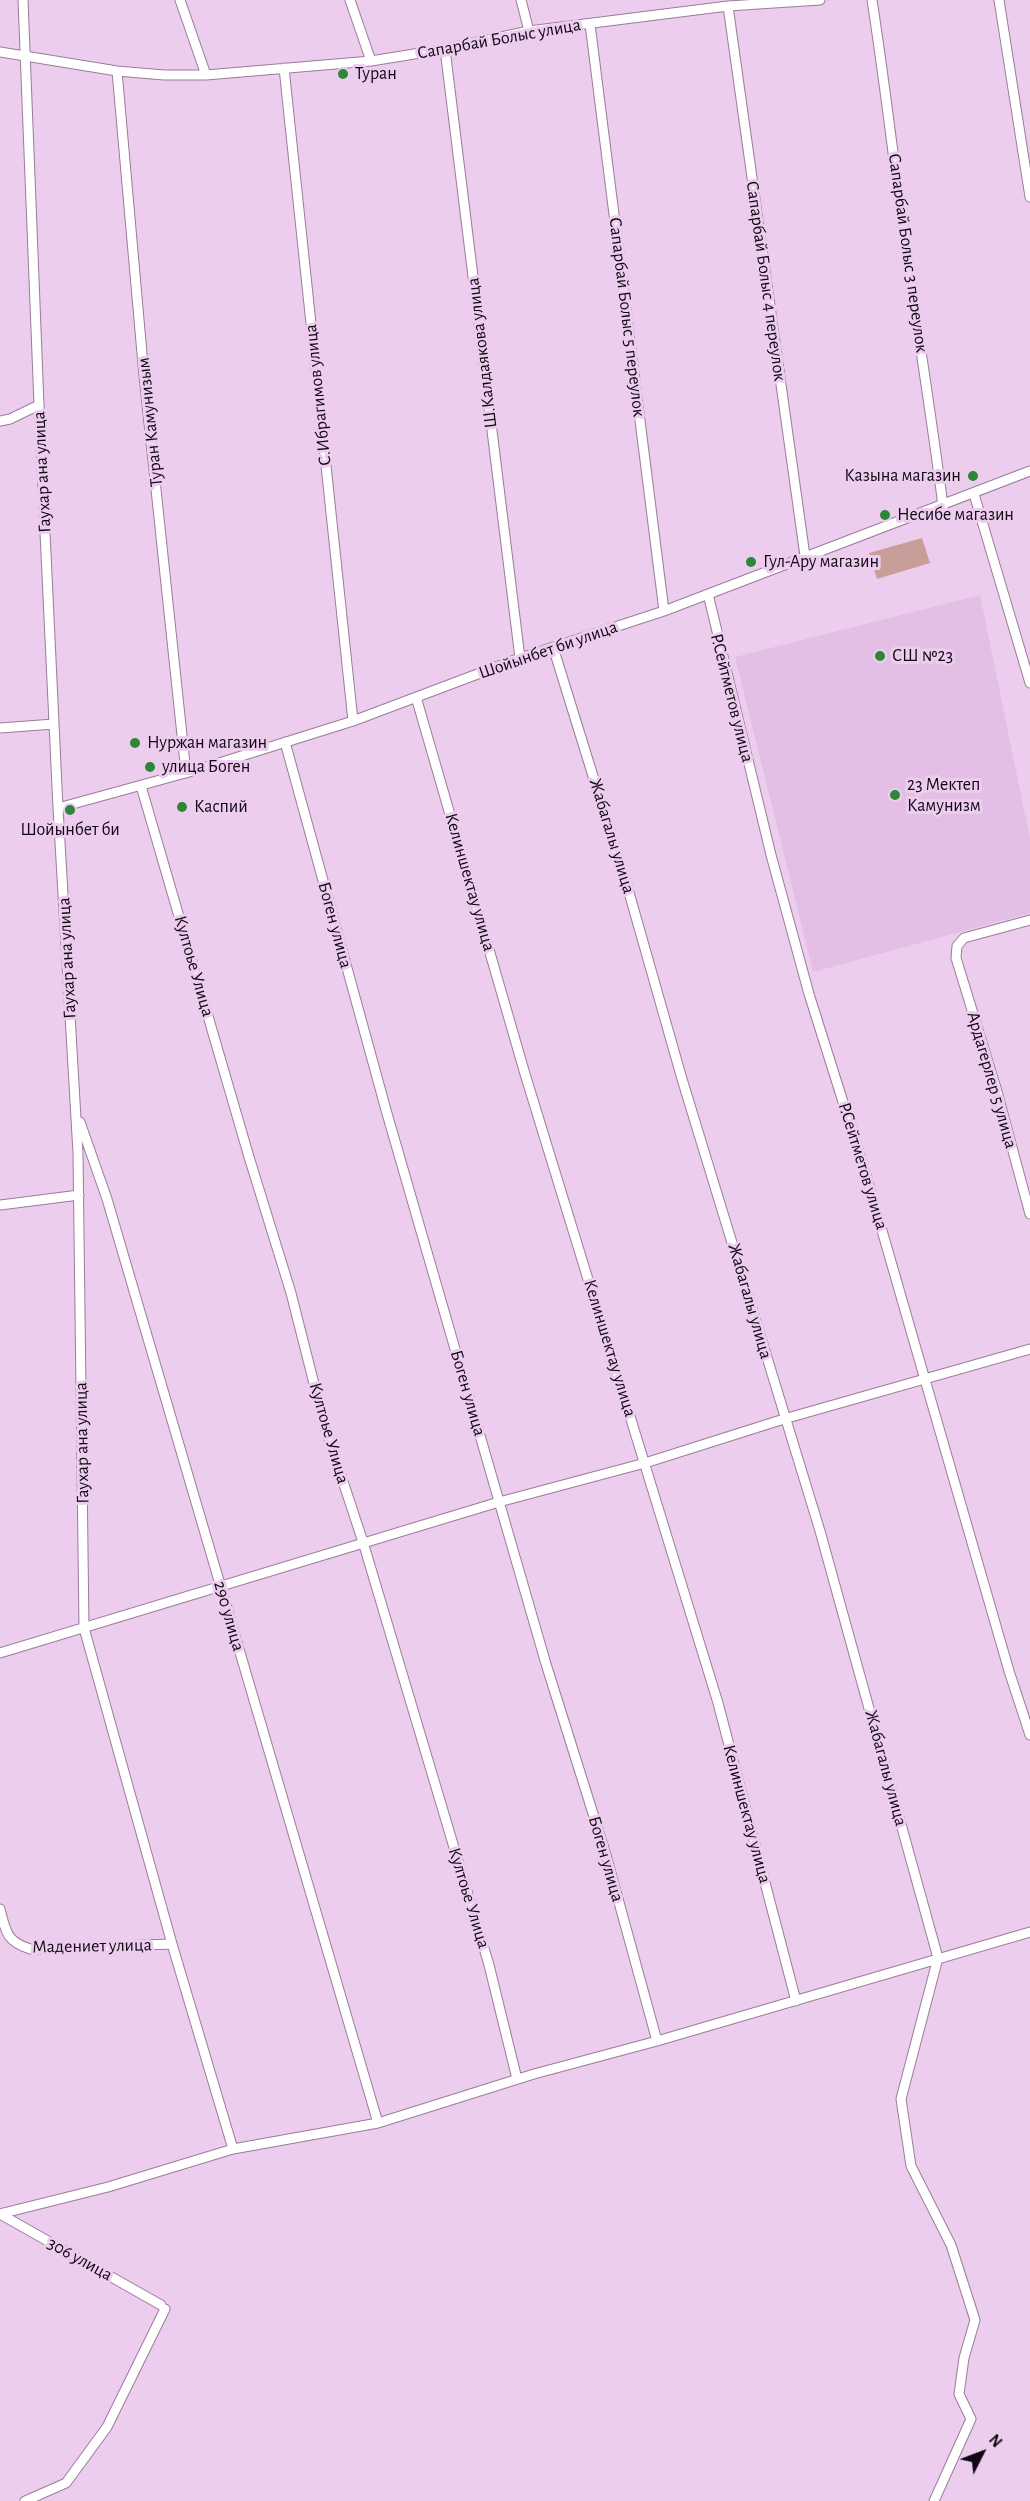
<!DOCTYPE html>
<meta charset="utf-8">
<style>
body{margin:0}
#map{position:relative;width:1030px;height:2501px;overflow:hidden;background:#edcdee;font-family:"Alegreya Sans",sans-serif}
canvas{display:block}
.north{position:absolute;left:952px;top:2423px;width:60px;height:60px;-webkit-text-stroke:4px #edcdee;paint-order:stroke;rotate:48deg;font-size:16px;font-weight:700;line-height:24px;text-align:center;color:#110712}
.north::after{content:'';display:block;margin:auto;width:21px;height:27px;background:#110712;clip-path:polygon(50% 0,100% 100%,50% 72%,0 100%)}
</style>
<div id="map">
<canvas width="1030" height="2501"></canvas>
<div class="north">N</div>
</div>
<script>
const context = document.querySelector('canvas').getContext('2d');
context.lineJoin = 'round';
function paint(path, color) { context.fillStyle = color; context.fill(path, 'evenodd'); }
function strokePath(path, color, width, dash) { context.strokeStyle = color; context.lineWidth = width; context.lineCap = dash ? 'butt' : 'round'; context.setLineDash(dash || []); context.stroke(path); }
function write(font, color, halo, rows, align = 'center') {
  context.font = font + ' "Alegreya Sans",sans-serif'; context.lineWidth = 6; context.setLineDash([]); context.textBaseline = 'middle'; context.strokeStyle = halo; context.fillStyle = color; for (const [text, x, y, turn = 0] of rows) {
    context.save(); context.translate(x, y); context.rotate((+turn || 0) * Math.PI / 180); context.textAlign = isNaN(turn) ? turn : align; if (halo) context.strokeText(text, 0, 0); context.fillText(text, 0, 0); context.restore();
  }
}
paint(new Path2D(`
 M980,595l50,244v74l-217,59 -78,-315z`), '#e4bfe5');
paint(new Path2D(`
 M922,538l8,25 -53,16 -8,-26z`), '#c99e99');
const street = new Path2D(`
 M23,0l16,405 19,403 20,345 6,475 88,316 61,205 145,-26 156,-49 123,-33 373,-109
 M180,0l26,75
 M350,0l21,61
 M521,0l8,31
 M872,0c13,83 22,166 34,248 12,86 26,172 37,258
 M999,0l31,197
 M728,6l77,550
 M590,24l74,587
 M445,49l75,609
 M0,52l117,19 47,4h42l165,-14 74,-12 84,-18 199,-25 92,-6
 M284,68l69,653
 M117,71l27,305 42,397
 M0,421l10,-2 29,-14
 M974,494l56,189
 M708,594l63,261 38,139 57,181 143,496 21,64
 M553,647l75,242 54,190 138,452 118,427 -37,141 10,67 40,79 24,75 -11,38 -5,36 12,25 -37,82
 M416,697l109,377 193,629 78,298
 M0,728l54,-4
 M285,742l101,368 160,554 60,191 51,186
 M141,786l108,371 42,136 34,134 38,115 126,423 28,114
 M58,808l142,-39 153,-48 167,-63 144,-47 366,-140
 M1030,920l-66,18 -7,8 -1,12 40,130 34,126
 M80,1122l27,77 271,924
 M0,1205l79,-10
 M0,1653l499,-151 146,-39 139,-44 246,-70
 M0,1909c6,23 6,32 30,40l142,-5
 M0,2214l108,-27 125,-38
 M0,2214l161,91
 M25,2501l41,-18 41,-56 58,-118`);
strokePath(street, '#997c9a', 11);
strokePath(street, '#fff', 9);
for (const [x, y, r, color] of [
 [343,74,6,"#2c8737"],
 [973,476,6,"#2c8737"],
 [885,515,6,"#2c8737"],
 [751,562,6,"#2c8737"],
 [880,656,6,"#2c8737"],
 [135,743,6,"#2c8737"],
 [150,767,6,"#2c8737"],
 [895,795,6,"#2c8737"],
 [182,807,6,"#2c8737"],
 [70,810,6,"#2c8737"]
]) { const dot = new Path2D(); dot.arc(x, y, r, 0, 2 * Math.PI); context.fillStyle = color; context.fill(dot); strokePath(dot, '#edcdee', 2); }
write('18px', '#110712', '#edcdee', [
 ["Сапарбай Болыс улица",499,39,-10],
 ["Сапарбай Болыс 3 переулок",908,253,82],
 ["Сапарбай Болыс 4 переулок",766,281,82],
 ["Сапарбай Болыс 5 переулок",627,317,83],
 ["Ш.Калдаякова улица",482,353,-97],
 ["С.Ибрагимов улица",318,395,-96],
 ["Туран Камунизым",150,422,-96],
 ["Гаухар ана улица",42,472,-93],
 ["Шойынбет би улица",548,650,-19],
 ["Р.Сейтметов улица",732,698,76],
 ["Жабагалы улица",612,836,73],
 ["Келиншектау улица",470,882,74],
 ["Боген улица",335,925,75],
 ["Гаухар ана улица",67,958,-93],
 ["Култоье Улица",194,966,74],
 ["Ардагерлер 5 улица",992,1080,74],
 ["Р.Сейтметов улица",863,1166,73],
 ["Жабагалы улица",750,1301,74],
 ["Келиншектау улица",610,1348,73],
 ["Боген улица",468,1393,74],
 ["Култоье Улица",329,1433,74],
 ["Гаухар ана улица",82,1443,-91],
 ["290 улица",229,1616,74],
 ["Жабагалы улица",886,1768,75],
 ["Келиншектау улица",747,1814,75],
 ["Боген улица",606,1859,74],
 ["Култоье Улица",469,1898,73],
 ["Мадениет улица",92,1946,-1],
 ["306 улица",80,2259,29]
]);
write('18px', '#110712', '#edcdee', [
 ["Туран",355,74],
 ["Казына магазин",961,476,"right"],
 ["Несибе магазин",897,515],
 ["Гул-Ару магазин",763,562],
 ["СШ №23",892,656],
 ["Нуржан магазин",147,743],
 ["улица Боген",162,767],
 ["23 Мектеп",907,785],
 ["Камунизм",907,806],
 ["Каспий",194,807],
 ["Шойынбет би",70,830,"center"]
], 'left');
</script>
